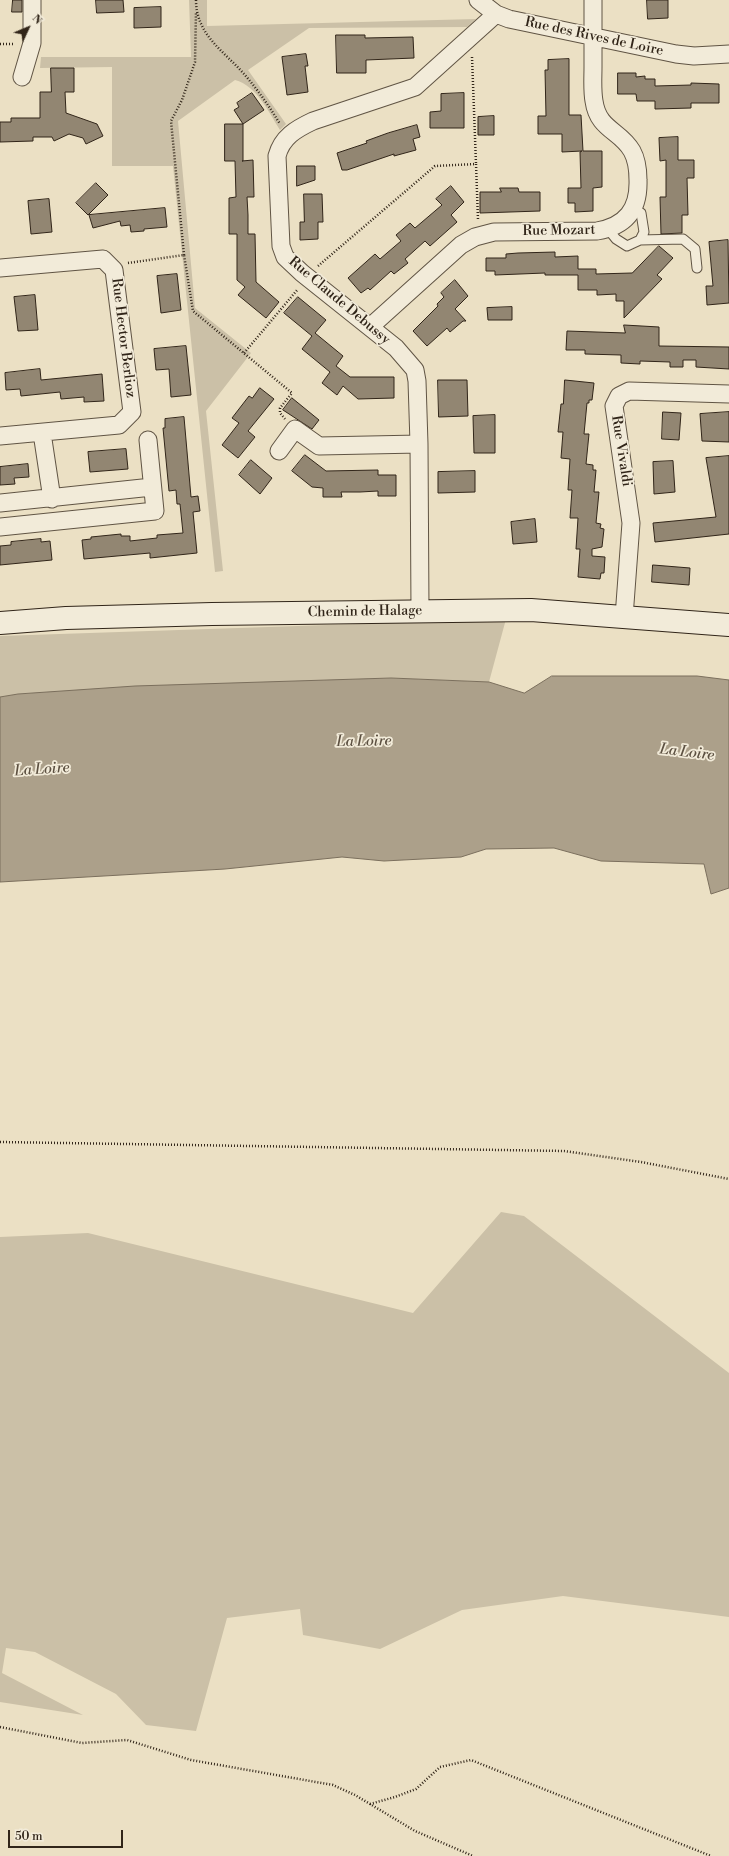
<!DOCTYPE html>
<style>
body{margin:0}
#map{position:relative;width:729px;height:1856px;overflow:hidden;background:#ebe0c4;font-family:"Libre Bodoni",serif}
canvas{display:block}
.north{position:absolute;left:8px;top:8px;width:40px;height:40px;-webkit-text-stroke:3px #f2ebd9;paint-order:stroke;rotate:46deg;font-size:11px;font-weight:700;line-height:16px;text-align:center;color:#312519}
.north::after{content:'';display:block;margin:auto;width:14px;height:18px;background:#312519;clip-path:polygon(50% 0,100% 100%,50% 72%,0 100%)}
.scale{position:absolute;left:8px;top:1830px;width:115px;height:18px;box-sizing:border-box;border:2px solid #312519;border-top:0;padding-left:5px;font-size:12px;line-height:14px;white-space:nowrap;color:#312519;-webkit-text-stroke:3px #f2ebd9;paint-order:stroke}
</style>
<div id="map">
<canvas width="729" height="1856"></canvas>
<div class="north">N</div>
<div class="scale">50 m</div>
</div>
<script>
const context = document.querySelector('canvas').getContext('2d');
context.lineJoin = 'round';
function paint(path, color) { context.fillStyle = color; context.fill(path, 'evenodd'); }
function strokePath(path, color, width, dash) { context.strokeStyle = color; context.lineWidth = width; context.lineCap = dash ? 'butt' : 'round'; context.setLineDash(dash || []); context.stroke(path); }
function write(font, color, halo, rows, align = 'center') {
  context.font = font + ' "Libre Bodoni",serif'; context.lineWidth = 3.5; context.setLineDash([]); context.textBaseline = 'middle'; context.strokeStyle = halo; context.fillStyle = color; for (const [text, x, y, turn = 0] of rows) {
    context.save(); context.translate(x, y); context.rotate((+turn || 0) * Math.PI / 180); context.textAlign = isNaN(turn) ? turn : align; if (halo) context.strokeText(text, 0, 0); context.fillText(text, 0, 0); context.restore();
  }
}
paint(new Path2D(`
 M189,0h18v26l269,-7 -9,8 -158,1 -61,42 38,54 -6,6c-12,-19 -23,-44 -45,-50l-57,41 17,187 56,45 -45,58 17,160 -8,1 -42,-406h-61v-99l-72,1 1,-11h150z
 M506,619l-17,63 -98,-4 -373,16 -18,3v-61z
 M501,1212l23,4 205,157v244l-166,-21 -101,14 -82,39 -77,-14 -3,-26 -73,9 -31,113 -50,-6 -30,-31 -81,-42 -29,-4 -4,25 81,42 -83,-13v-465l88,-4 325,80z`), '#cbc0a7');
const water = new Path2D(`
 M552,676h145l32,4v208l-18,6 -7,-30 -103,-3 -47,-13 -68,1 -25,8 -77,4 -42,-4 -117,12 -225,13v-185l18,-3 117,-8 256,-8 98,4 35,11z`);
paint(water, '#aca08a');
strokePath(water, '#7b6f5d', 1);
const building = new Path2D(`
 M13,0h9v12h-10z
 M96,0h27l1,12 -27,1z
 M647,0h21v18l-20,1z
 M161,7v20l-27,1v-20z
 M336,35h29v3l48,-1 1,21 -48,2v13h-29z
 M306,54l2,12h-3l3,26 -21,3 -5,-38z
 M569,59v56h12l2,36h19v36l-9,1v23l-18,1v-9h-7v-15h13l-1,-36 2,-1 -20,1v-18h-24v-18h8l-1,-46h3v-10z
 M51,68h23v24h-9l1,21 31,11 6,12 -17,8 -3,-6 -14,-4 -15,7 -2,-4h-19v4l-33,1v-20h11v-4h29v-26h11z
 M618,73h18v4l9,-1v3h10v7l36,-1v-2l28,1v19h-28v5l-36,1v-8h-18l-1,-7h-18z
 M252,93l12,17 -21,14 -9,-14 5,-3 -2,-4z
 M464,93v35h-34v-16l11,-1v-17z
 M494,116v19h-16v-18z
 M225,124h18v37h-1l11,-1 1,37h-7l1,18v19h7l1,48 23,20 -13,16 -28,-23 7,-8 -8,-7v-46h-8v-36l7,-1 -1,-36h-10z
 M417,125l3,12 -7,2 3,11 -22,6v-2l-47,16h-5l-5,-17 30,-10 -1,-2 22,-8z
 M678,137v23h16v18h-7l1,37h-6v18l-21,1 -1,-37h6v-37l-6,1 -1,-23z
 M297,166h18v14l-18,6z
 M96,183l12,12 -20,20 -12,-12z
 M451,186l13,16 -13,13 6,7 -27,24 -5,-5 -20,18 3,4 -14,11 -3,-3 -21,19 -2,-2 -7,5 -13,-15 27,-24 5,5 21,-18 -5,-6 14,-12 5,5 27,-23 -6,-6z
 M500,188h18l1,4h21v19l-60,2v-21h21z
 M304,194h18l1,28h-5v17l-18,1v-18h4z
 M49,199l3,33 -21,2 -3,-33z
 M165,208l2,19 -23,2v2l-13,1 -1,-7 -9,1 -1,-5 -27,7 -4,-13z
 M728,240l1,63 -22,2 -1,-19h7l-4,-44z
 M659,246l14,12 -16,17 5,4 -38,39v-17h-8v-7l-19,1v-5h-19v-15h-33v-2l-50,2v-4h-9v-13h20v-4l12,-1 37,-1v5l23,-1v13h18v5l36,-1z
 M177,274l4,36 -20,3 -4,-37z
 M455,280l13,16 -13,13 11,12h-3l-13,11 -3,-4 -20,18 -14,-15 25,-25 -1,-2 7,-7 -3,-4z
 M35,295l3,35 -20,1 -4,-34z
 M298,297l28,23 -11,13 28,23 -7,10 14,11h44v21l-36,1 -15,-13 -6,9 -15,-12 8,-11 -28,-23 10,-13 -28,-23z
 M512,307v13h-24l-1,-12z
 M624,325l35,2v19l70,1v22l-33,-2v-7h-13v7h-13v-5l-30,-1v3l-19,-1v-8l-36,-1v-4h-19l1,-19 58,2z
 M186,346l5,49 -20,2 -2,-28 -13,1 -2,-21z
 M40,369l1,11 61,-6 2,27 -20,1v-5l-23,2 -1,-7 -39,4 -1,-7 -14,1 -1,-17z
 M438,380h29l1,36 -29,1z
 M565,380l29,3 -2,17h-3v3h-2l-3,31h5l-3,30 7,1v5h3l-2,22h5l-3,31 5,1 -1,4 4,1 -2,18 -10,2v7l13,1 -1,16h-3l-1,6 -22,-2 2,-28h-4l2,-31h-8l2,-28h-4l2,-31 -9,-1 2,-26h-5l3,-28h2z
 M260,388l14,11 -26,32 7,6 -17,21 -16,-13 17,-22 -7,-5 17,-22 3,2z
 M292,398l27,22 -7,9 -29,-19z
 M663,412l18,1 -2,27 -17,-1z
 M729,412v30l-27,-1 -2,-27z
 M495,415v38h-21l-1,-37z
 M184,417l7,80 7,-1 2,15 -7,1 4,41 -47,5v-5l-66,6 -2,-19 9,-1v-2l30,-3v2h9v5l27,-3v-3l26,-2 -3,-29h-3l-1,-14 -7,1 -6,-63h2v-9z
 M126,449l2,20 -38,3 -2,-20z
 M305,455l21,16 52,-1v5h18v21h-18v-5l-18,1h-19l1,5h-19v-9l-11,-1 -20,-16z
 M729,456v78l-74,8 -2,-19 63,-6 -10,-59z
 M251,460l21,18 -12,16 -21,-19z
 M673,461l2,31 -21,2 -1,-32z
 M28,464l1,13 -15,1 1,6 -15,1v-18z
 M475,471v21l-37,1v-21z
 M535,519l2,23 -24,2 -2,-22z
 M41,539v3l9,-1 2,19 -52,5v-19l11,-1v-3z
 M653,565l37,3 -1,17 -37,-3z`);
paint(building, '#928672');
strokePath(building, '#312519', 1);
const lane = new Path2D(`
 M608,229l8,10 11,7 13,-6 4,-8 -3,-19 -8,-5
 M640,240l43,-1 12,10 2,19`);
const street = new Path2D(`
 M478,0l18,14 13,5 167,35 18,2 35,-2
 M22,77l10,-34v-43
 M0,268l103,-9 11,11 18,142 -13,13 -119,11
 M370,327l91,-82 14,-8 19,-5 103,-1c29,-5 42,-22 41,-51 0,-11 -1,-20 -6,-29 -12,-21 -34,-21 -38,-50 -2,-11 -1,-23 -1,-34 0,-22 0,-45 0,-67
 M42,433l10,66
 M279,451l16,-22 24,17 100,-2
 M0,503l152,-16
 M0,527l155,-16 -7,-71
 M420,611l-1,-167 -2,-63 -2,-11 -19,-22 -94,-75 -17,-16 -4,-11 -4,-90c5,-19 19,-27 36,-35l102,-34 81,-73
 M624,617l7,-94 -17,-117 5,-10 10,-5 100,3`);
const secondary = new Path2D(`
 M0,623l66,-5 146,-4 319,-4 198,15`);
strokePath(lane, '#605444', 11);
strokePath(street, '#605444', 19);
strokePath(secondary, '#312519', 24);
strokePath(new Path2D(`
 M196,0c0,35 28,51 48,74 14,16 25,32 36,50
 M0,44h15
 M472,57l4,107
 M184,255l-13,-134 11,-21 13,-38 1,-50
 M128,263l56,-8 9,56 99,82 -12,15v5l5,6
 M318,266l117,-100 41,-2 2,56
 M244,353l54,-64
 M0,1142l564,9 77,11 88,17
 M0,1727l82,16 45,-3 64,20 142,25 22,10 60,36 58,25
 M370,1804l25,-7 21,-8 24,-22 31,-7 240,96`), '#312519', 2.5, [1, 2]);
strokePath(lane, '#f2ebd9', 9);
strokePath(street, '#f2ebd9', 17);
strokePath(secondary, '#f2ebd9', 22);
write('14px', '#312519', '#f2ebd9', [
 ["Rue des Rives de Loire",594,37,12],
 ["Rue Mozart",559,231,-1],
 ["Rue Claude Debussy",339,301,40],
 ["Rue Hector Berlioz",123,338,83],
 ["Rue Vivaldi",621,451,81],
 ["Chemin de Halage",365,612,-1]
]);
write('italic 15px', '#5c5041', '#f2ebd9', [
 ["La Loire",364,742,-1],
 ["La Loire",687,753,7],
 ["La Loire",42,770,-4]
]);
</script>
